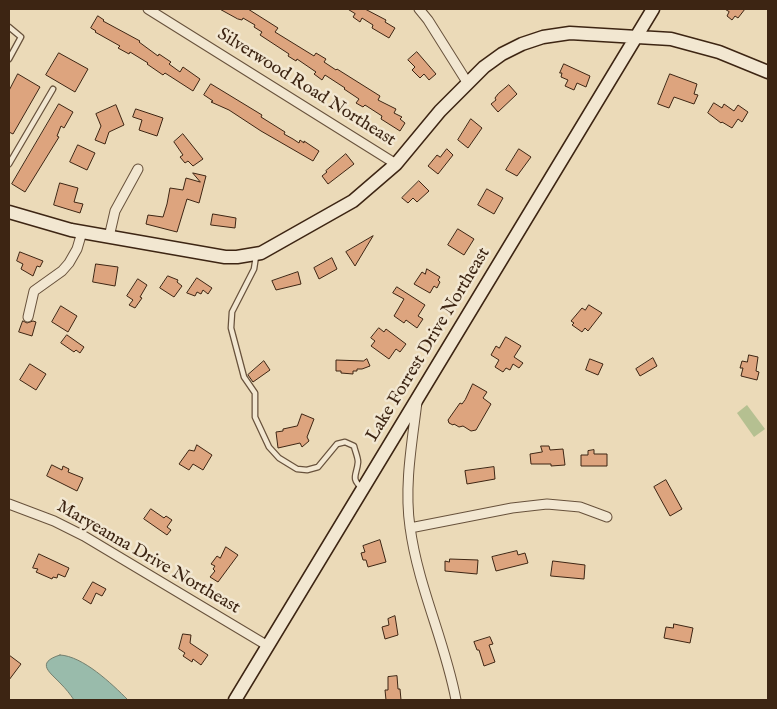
<!DOCTYPE html>
<style>
body{margin:0}
#map{position:relative;width:777px;height:709px;overflow:hidden;background:#ebdab8;font-family:"IM FELL English",serif}
canvas{display:block}
.frame{position:absolute;inset:0;border:10px solid #3d2513;pointer-events:none}
</style>
<div id="map">
<canvas width="777" height="709"></canvas>
<div class="frame"></div>
</div>
<script>
const context = document.querySelector('canvas').getContext('2d');
context.lineJoin = 'round';
function paint(path, color) { context.fillStyle = color; context.fill(path, 'evenodd'); }
function strokePath(path, color, width, dash) { context.strokeStyle = color; context.lineWidth = width; context.lineCap = dash ? 'butt' : 'round'; context.setLineDash(dash || []); context.stroke(path); }
function write(font, color, halo, rows, align = 'center') {
  context.font = font + ' "IM FELL English",serif'; context.lineWidth = 5; context.setLineDash([]); context.textBaseline = 'middle'; context.strokeStyle = halo; context.fillStyle = color; for (const [text, x, y, turn = 0] of rows) {
    context.save(); context.translate(x, y); context.rotate((+turn || 0) * Math.PI / 180); context.textAlign = isNaN(turn) ? turn : align; if (halo) context.strokeText(text, 0, 0); context.fillText(text, 0, 0); context.restore();
  }
}
paint(new Path2D(`
 M747,405l18,24 -11,8 -17,-24z`), '#b5c091');
const water = new Path2D(`
 M60,655c23,1 52,29 68,45h-54c-4,-6 -8,-11 -13,-16 -10,-11 -27,-21 -1,-29z`);
paint(water, '#99bbab');
strokePath(water, '#747f6e', 1);
const building = new Path2D(`
 M220,9h28l30,19 -3,4 39,24 2,-3 10,6 -2,3 12,8 1,-1 43,27 -2,4 18,9 -2,4 8,4 -2,2 5,4 -5,8 -19,-12 1,-3 -17,-11 -2,2 -7,-4 3,-4 -15,-10 1,-1 -20,-13 -3,5 -8,-6 2,-2 -19,-13 -1,2 -8,-5 1,-2 -29,-19 2,-3 -8,-5 1,-2 -12,-7 -1,2 -4,-1z
 M348,9h17l21,11 -1,2 10,6 -6,10 -17,-10 1,-3 -11,-7 -2,4 -7,-5 2,-3z
 M725,9h20l-7,9 -3,-2 -3,4 -5,-4 2,-4z
 M98,16l6,4 -1,1 37,20 -1,1 19,14 1,-2 12,8 -2,2 11,8 3,-5 17,12 -7,12 -28,-18 -2,2 -16,-11 1,-1 -18,-11 -1,2 -11,-6 2,-2 -25,-14 1,-1 -5,-3z
 M417,52l19,22 -7,6 -5,-6 -4,4 -8,-8 3,-3 -7,-7z
 M59,53l29,16 -13,23 -29,-17z
 M564,64l26,12 -4,11 -9,-4 -3,7 -9,-4 3,-6 -7,-3 1,-4h-2z
 M18,74l22,13 -27,47 -4,-2v-41z
 M670,74l27,10 -3,10 4,1 -4,9 -20,-7 -5,11 -11,-4z
 M211,84l51,31 -1,2 24,15 -1,2 9,5 6,4 1,-3 4,3v-2l15,10 -6,10 -52,-30 -32,-21 -18,-8 2,-1 -9,-6z
 M509,85l8,9 -19,18 -7,-8 5,-4 -1,-2 3,-4z
 M714,103l8,5 2,-4 10,7 4,-6 10,7 -6,10 -4,-3 -6,9 -10,-6 -1,1 -13,-10z
 M59,104l14,8 -9,16 -3,-2 -4,10 2,1 -34,55 -13,-8z
 M116,105l8,20 -15,7 -4,12 -10,-4 6,-14 -5,-12z
 M136,109l27,9 -6,18 -18,-6 3,-10 -9,-3z
 M471,119l11,9 -14,20 -10,-8z
 M183,134l20,25 -10,7 -5,-5 -3,2 -5,-6 3,-2 -9,-13z
 M78,145l17,8 -8,17 -17,-8z
 M447,149l6,6 -15,19 -10,-8 9,-11 3,2z
 M519,149l12,8 -14,19 -11,-6z
 M346,154l8,10 -26,20 -6,-8 5,-4 -1,-1z
 M193,173l13,3 -7,27 -12,-4 -10,33 -31,-8 2,-9 15,2 4,-13 3,-16 13,2 3,-12 14,4z
 M419,181l10,10 -12,11 -4,-4 -5,5 -6,-5z
 M60,183l18,5 -4,14 9,2 -3,9 -26,-8z
 M487,189l16,9 -9,16 -16,-9z
 M213,214l23,4 -1,10 -24,-3z
 M458,229l16,10 -10,16 -16,-10z
 M373,236l-18,30 -9,-14z
 M20,252l23,9 -3,6 -3,-1 -4,10 -12,-7 2,-5 -6,-3z
 M332,258l5,11 -18,10 -5,-11z
 M96,264l22,3 -3,19 -22,-4z
 M427,269l13,8 -2,3 2,2 -3,6 -3,-2 -4,7 -16,-9 8,-12 3,2z
 M298,272l3,12 -25,6 -4,-9z
 M168,276l10,4 -1,2 5,4 -8,11 -14,-9z
 M197,278l15,10 -4,6 -5,-4 -2,4 -4,-2 -2,4 -8,-3z
 M138,279l9,6 -7,12 2,1 -7,10 -6,-3 4,-5 -6,-4z
 M397,287l28,18 -7,11 5,3 -6,9 -11,-8 -2,3 -10,-7 10,-17 -11,-6z
 M589,305l13,8 -14,18 -3,-3 -3,4 -10,-7 2,-2 -3,-2 11,-13 3,2z
 M61,306l16,10 -9,16 -16,-10z
 M23,321l4,2 6,-2 3,1 -4,14 -13,-4z
 M379,328l5,4 2,-3 20,15 -6,8 -4,-3 -7,10 -18,-13 4,-5 -4,-3z
 M67,335l17,12 -4,6 -4,-3 -2,2 -13,-9z
 M506,337l15,9 -7,11 9,6 -4,5 -6,-4 -3,6 -4,-2 -3,4 -8,-5 4,-7 -8,-5 5,-9 3,2z
 M749,355l9,2 -2,14 3,1 -2,8 -16,-4 2,-8h-3l2,-7 5,1z
 M653,358l4,8 -17,10 -4,-7z
 M367,359l3,7 -8,3h-5v2h-4v3l-12,-1v-2h-5v-11l27,1z
 M590,359l13,5 -5,11 -12,-5z
 M264,361l6,9 -17,12 -5,-7z
 M30,364l16,10 -10,16 -16,-10z
 M473,384l14,8 -4,6 8,6 -15,26 -5,1 -8,-5 -4,1 -5,-3 -1,1 -4,-2 -1,-3 12,-17 2,1 3,-4z
 M302,414l12,5 -7,18 2,4 -7,6 -2,-4 -22,5 -2,-16 7,-1v-2l14,-3z
 M197,445l15,10 -9,15 -10,-6 -4,6 -10,-6 10,-14 5,1z
 M541,446h8l1,4 13,-1 2,16 -14,1v-2h-20l-1,-10 12,-2z
 M594,450v4h13v12h-26v-11h7v-4z
 M52,465l10,5 1,-4 6,3 -1,3 15,6 -6,13 -30,-15z
 M494,467l1,12 -28,5 -2,-13z
 M666,480l16,29 -12,7 -16,-29z
 M151,509l13,9 2,-2 6,4 -5,7 4,3 -4,5 -23,-16z
 M380,540l6,22 -18,5 -2,-7h-3l-2,-7 4,-1 -2,-6z
 M226,547l12,8 -20,27 -8,-5 5,-6 -2,-2 2,-3 -4,-2 6,-8 3,2z
 M517,551l1,4 7,-2 3,10 -32,8 -4,-14z
 M39,554l30,14 -4,9 -7,-3 -1,4 -4,-1 -1,2 -16,-7 2,-3 -5,-1z
 M450,559l28,1 -1,14 -32,-3v-10l4,1z
 M553,561l32,4 -1,14 -33,-3z
 M93,582l13,7 -4,7 -6,-3 -5,11 -8,-5z
 M395,616l3,19 -13,4 -3,-12 7,-2 -1,-6z
 M674,624l19,4 -3,15 -26,-5 2,-11 7,1z
 M183,634l8,1 -1,8 18,12 -7,10 -8,-6 -1,3 -9,-6 2,-3 -6,-4z
 M490,637l3,7 -4,1 6,17 -11,4 -5,-16h-2l-3,-8z
 M9,655l12,9 -12,16z
 M397,676l1,13h2l1,11h-15l-1,-10h3v-13z`);
paint(building, '#dda47e');
strokePath(building, '#3d2513', 1);
const lane = new Path2D(`
 M9,27l12,10 -12,22
 M9,164l44,-75
 M256,256l-2,13 -22,43 -1,16 13,49 11,16v24l14,30 10,11 18,11 10,1 11,-3 19,-23 8,-2 9,4c1,5 4,11 4,16 -1,13 -8,16 4,26`);
const street = new Path2D(`
 M148,9l248,155
 M419,9l9,11 39,62
 M109,237l6,-26 23,-42
 M28,317l6,-26 28,-20 7,-8 8,-14 5,-17
 M417,402c-5,41 -13,84 -7,125 8,60 35,114 46,173
 M9,504l45,17 30,15 184,110
 M410,528l102,-20 35,-4 33,3 27,10`);
const secondary = new Path2D(`
 M9,212l62,18 154,27h12l24,-4 92,-52 43,-37 44,-53 44,-44 18,-13 20,-10 21,-7 27,-4 101,6 48,13 49,20
 M235,700l418,-691`);
strokePath(lane, '#68523c', 7);
strokePath(street, '#68523c', 11);
strokePath(secondary, '#3d2513', 15);
strokePath(lane, '#f2e7d1', 4.5);
strokePath(street, '#f2e7d1', 9);
strokePath(secondary, '#f2e7d1', 12);
write('18px', '#3d2513', '#f2e7d1', [
 ["Silverwood Road Northeast",306,88,32],
 ["Lake Forrest Drive Northeast",429,345,-59],
 ["Maryeanna Drive Northeast",148,558,30]
]);
</script>
